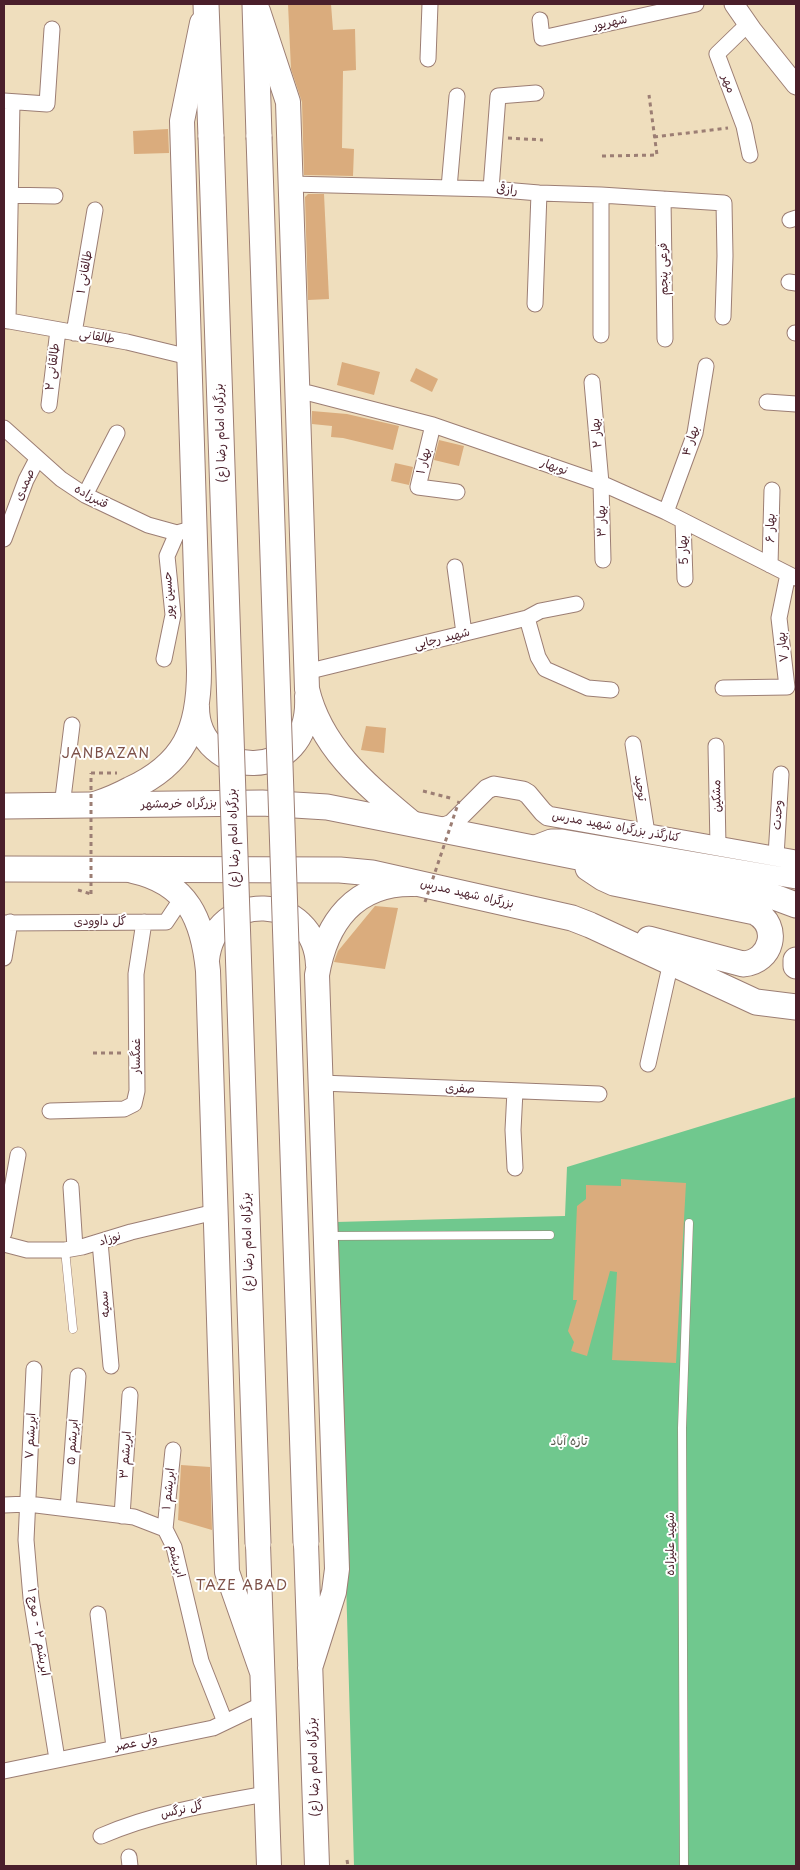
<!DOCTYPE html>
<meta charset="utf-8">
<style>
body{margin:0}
#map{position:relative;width:800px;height:1870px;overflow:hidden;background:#efdebd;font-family:"Playpen Sans",sans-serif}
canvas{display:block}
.frame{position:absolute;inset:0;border:5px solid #4a1f2b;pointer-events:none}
</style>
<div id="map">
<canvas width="800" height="1870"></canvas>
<div class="frame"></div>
</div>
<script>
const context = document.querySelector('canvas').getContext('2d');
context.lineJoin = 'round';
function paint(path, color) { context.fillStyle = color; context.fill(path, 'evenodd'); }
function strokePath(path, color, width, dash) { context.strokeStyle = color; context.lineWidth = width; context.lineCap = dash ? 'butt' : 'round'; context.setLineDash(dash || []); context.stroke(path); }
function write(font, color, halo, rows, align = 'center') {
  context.font = font + ' "Playpen Sans","Playpen Sans Arabic",sans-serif'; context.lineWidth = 4; context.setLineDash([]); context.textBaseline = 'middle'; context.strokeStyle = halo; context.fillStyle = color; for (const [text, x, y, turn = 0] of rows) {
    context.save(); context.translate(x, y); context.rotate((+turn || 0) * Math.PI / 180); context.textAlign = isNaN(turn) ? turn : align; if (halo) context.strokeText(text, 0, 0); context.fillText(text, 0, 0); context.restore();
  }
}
paint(new Path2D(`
 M796,1097v769h-442l-18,-644 229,-6 2,-49z`), '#70c88e');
paint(new Path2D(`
 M288,4h43l2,26 22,-1 1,41 -13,1 -1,77 12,1 -1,27 -49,-1 -2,-73 -11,-33z
 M168,129l1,24 -35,1 -1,-23z
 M308,194h16l5,105 -21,1 -3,-103z
 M342,362l38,10 -6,23 -37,-10z
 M416,368l22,11 -6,13 -22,-11z
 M312,411l35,3 52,12 -6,24 -50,-12 -12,-1 1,-11 -20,-2z
 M439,440l25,6 -5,20 -25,-6z
 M395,463l18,4 -4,18 -18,-4z
 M366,726l20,2 -2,25 -23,-3z
 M375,906l23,2 -13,61 -51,-7 4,-11z
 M621,1179l65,4 -10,180 -64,-3 5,-88 -7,-1 -23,85 -16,-5 3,-9 -6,-11 9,-31h-4l4,-94 9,-7v-14l35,1z
 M181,1465l29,2 2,63 -34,-10z`), '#daac7d');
const service = new Path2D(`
 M328,1236l222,-1
 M65,1250l8,79
 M684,1866l-2,-438 7,-205`);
const minor = new Path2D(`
 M540,20l2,18 154,-34
 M748,24l-31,30 27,72 6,29
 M428,59l2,-55
 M4,101l43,3 5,-75
 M291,184l200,5 48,4 62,2 123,8 1,53 -2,61
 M449,188l8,-92
 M491,189l7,-93 38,-3
 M4,195l51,1
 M601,195v140
 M663,199l2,140
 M790,220l6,-2
 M789,282l7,1
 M535,304l4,-111
 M4,320l123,22 62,15
 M8,321l4,-219
 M74,333l21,-123
 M795,333h1
 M592,382l9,101 2,77
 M297,393h12l124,32 168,58 65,29 130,66
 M767,402l29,2
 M49,405l9,-75
 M433,425l-15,62 39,5
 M4,428l57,51 24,16 63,30 29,8 18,-5
 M85,495l32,-62
 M666,512l29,-79 11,-67
 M683,521l2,58
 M4,539l22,-59 11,-21
 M770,565l2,-75
 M455,567l9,66
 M527,618l11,39 7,12 43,19 23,2
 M164,659l9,-44 -6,-59 10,-23
 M306,672l221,-54 13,-7 36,-7
 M723,688l64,-1 -8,-69 9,-44
 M633,744l14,89
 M716,746l2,100
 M62,806l10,-81
 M776,856l5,-82
 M4,923l162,-1 16,-24
 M4,958l6,-36
 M648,1064l23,-102
 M321,1083l278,11
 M50,1111l74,-2 10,-5 3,-13 -1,-117 8,-52
 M515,1168l-2,-38 2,-39
 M71,1187l4,61
 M4,1233l14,-78
 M100,1242l11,124
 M4,1244l23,6h38l17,-3 49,-15 84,-20
 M34,1369l-8,171 5,58 26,161
 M4,1505l24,-1 106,13 31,12 9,18 27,114 24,61
 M68,1509l10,-133
 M122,1516l8,-121
 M165,1529l8,-79
 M98,1614l16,133
 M4,1771l209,-43 50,-24
 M101,1836c53,-23 109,-32 165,-42
 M129,1857l1,9`);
const tertiary = new Path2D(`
 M734,4l18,26 44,55
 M433,827h11l8,-3 35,-35 7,-3 29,5 5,3 15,18 5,4 248,44
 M530,847l21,-8h11l234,40`);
const primary = new Path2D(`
 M258,11l30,91 19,587c14,60 61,97 106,135
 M197,707c0,73 115,80 110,-11
 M95,804c12,-4 24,-9 35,-15 54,-25 69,-59 69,-118l-17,-550 20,-98
 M133,871c55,12 70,49 75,100l19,601 35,100
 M207,960c7,-71 108,-68 111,5
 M306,1543l11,323
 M258,1544l11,322
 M310,1668l24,-76 3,-23 -20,-594c9,-53 38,-92 96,-91`);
const trunk = new Path2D(`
 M206,4l5,133
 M255,4l4,133
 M4,806l258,-3 65,4 442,88 27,10
 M588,868l15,10 11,5 141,29c26,14 17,50 -12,52l-94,-25
 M4,869l336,1 32,3 200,45 18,7 166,77 40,5
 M796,960v6`);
strokePath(service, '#9c7e74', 9);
strokePath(minor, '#9c7e74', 17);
strokePath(tertiary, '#9c7e74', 21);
strokePath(primary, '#9c7e74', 26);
strokePath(trunk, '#9c7e74', 27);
strokePath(new Path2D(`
 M654,137l74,-9
 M508,138l35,2
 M602,156l55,-1 -8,-60
 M91,773h26
 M423,791l31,8
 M78,890l13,4
 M93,1053h31
 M347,1860l1,6`), '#9c7e74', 3, [4, 4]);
strokePath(service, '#fff', 8);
strokePath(minor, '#fff', 15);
strokePath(tertiary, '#fff', 19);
strokePath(primary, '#fff', 24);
strokePath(trunk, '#fff', 25);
const trunkBridge = new Path2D(`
 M211,137l47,1407
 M259,137l47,1406`);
strokePath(trunkBridge, '#9c7e74', 27, []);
strokePath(new Path2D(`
 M91,894v-121
 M425,902l34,-101`), '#9c7e74', 3, [4, 4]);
strokePath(trunkBridge, '#fff', 25);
write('12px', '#4a1f2b', '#fff', [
 ["شهریور",610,23,-12],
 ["مهر",728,84,70],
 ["رازقی",507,190,5],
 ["فرعی پنجم",664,269,-91],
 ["طالقانی ۱",85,272,-80],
 ["طالقانی",97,337,10],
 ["طالقانی ۲",53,367,-83],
 ["بزرگراه امام رضا (ع)",221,433,-92],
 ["بهار ۲",597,433,-95],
 ["بهار ۴",691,441,-73],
 ["بهار ۱",424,461,-76],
 ["نوبهار",554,467,19],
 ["صمدی",25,485,-66],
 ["قنبرزاده",91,497,29],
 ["بهار ۳",602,521,-91],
 ["بهار ۶",771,528,-89],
 ["بهار 5",684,550,-93],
 ["حسین پور",169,595,-93],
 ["شهید رجایی",442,639,-14],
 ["بهار ۷",783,647,-96],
 ["توحید",640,788,81],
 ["مشکین",717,796,-91],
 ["بزرگراه خرمشهر",179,804,-1],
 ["وحدت",778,815,-87],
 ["کنارگذر بزرگراه شهید مدرس",616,827,10],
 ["بزرگراه امام رضا (ع)",234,838,-92],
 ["بزرگراه شهید مدرس",467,894,13],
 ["گل داوودی",100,922],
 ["غمگسار",137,1056,-90],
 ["صفری",460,1089,2],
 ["نوزاد",110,1239,-17],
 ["بزرگراه امام رضا (ع)",248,1242,-92],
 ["سمیه",105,1304,-95],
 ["ابریشم ۷",31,1436,-87],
 ["ابریشم ۵",73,1442,-86],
 ["ابریشم ۳",126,1455,-86],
 ["ابریشم ۱",169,1489,-84],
 ["شهید علیزاده",671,1544,-90],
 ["ابریشم",176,1561,74],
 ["ابریشم ۲ - موج ۱",38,1632,81],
 ["ولی عصر",136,1743,-11],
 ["بزرگراه امام رضا (ع)",314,1767,-92],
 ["گل نرگس",182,1810,-13]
]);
write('12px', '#575a4e', '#fff', [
 ["تازه آباد",569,1442]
]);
context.letterSpacing = '1px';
write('14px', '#7c5048', '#fff', [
 ["JANBAZAN",106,754],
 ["TAZE ABAD",242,1586]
]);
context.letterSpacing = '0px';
</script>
